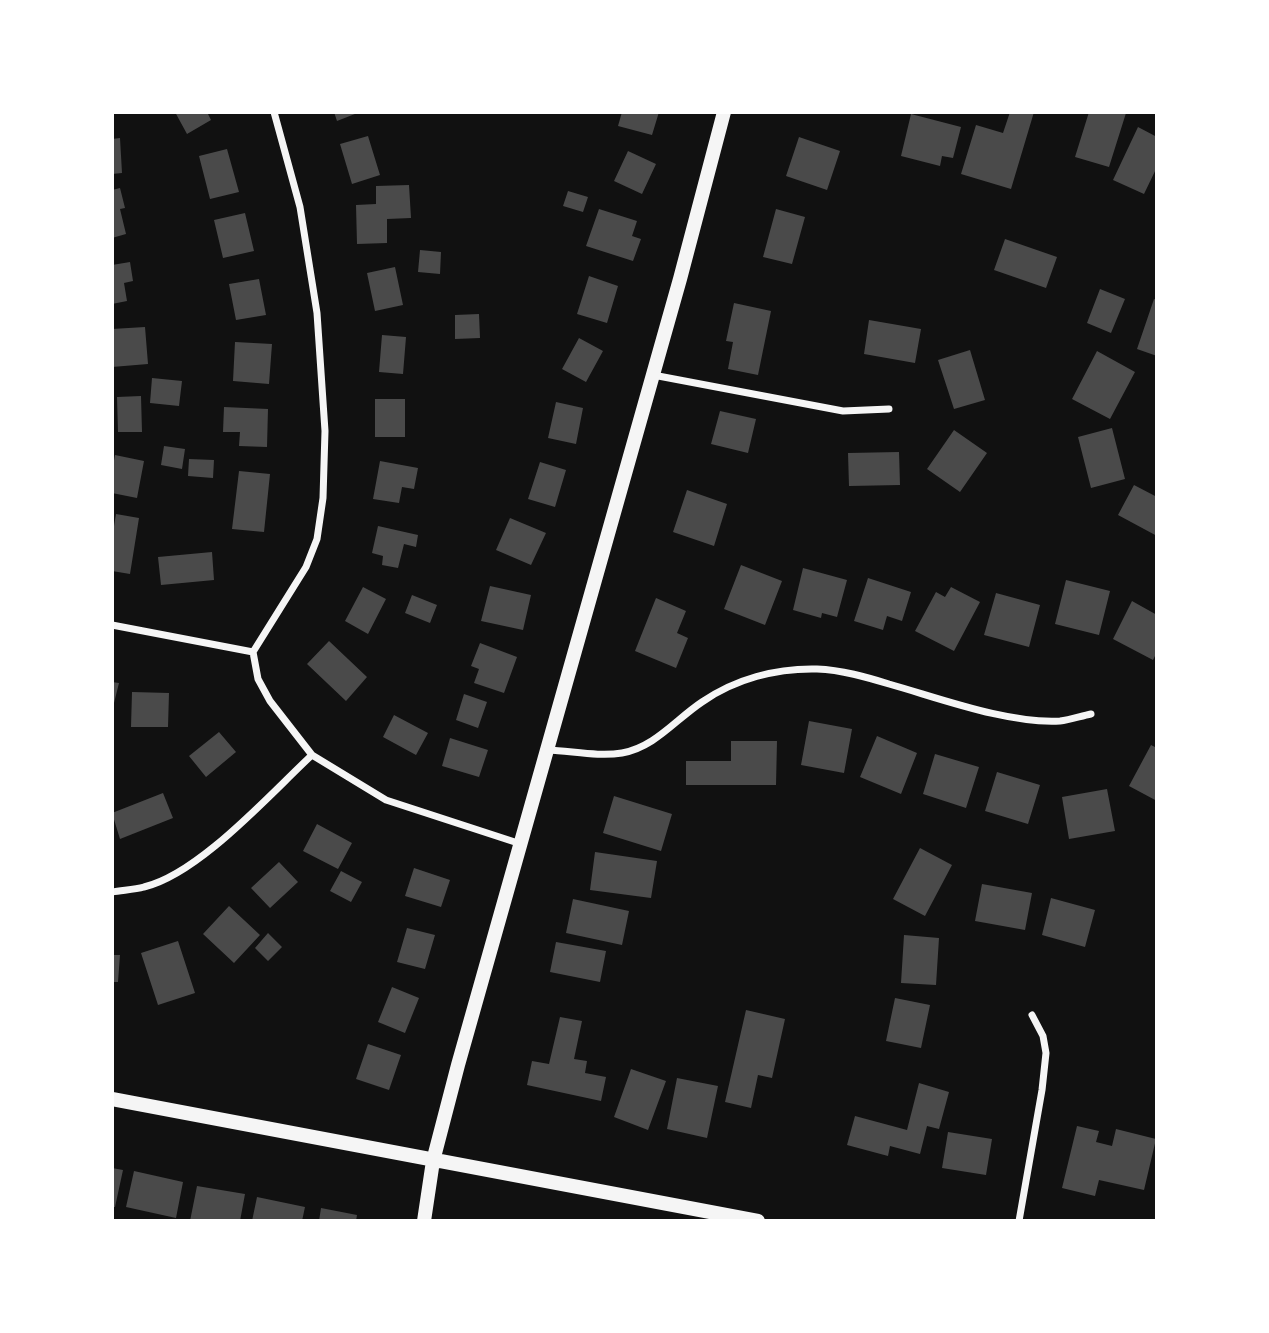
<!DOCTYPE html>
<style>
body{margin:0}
#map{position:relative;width:1269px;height:1333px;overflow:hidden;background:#111;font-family:Georgia,serif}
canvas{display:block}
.frame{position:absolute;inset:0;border:114px solid #fff;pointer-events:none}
</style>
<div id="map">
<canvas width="1269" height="1333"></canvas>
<div class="frame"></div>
</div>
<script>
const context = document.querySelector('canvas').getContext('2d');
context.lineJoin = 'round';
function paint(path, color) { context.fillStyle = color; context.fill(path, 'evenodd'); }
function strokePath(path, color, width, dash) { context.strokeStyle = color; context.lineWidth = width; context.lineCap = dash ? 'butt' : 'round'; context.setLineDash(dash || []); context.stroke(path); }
paint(new Path2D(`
 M175,112h32l4,8 -24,14z
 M334,112h26l-23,9z
 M622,112h37l-7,23 -34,-9z
 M1010,112h24l-23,77 -50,-15 15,-49 27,8z
 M1089,112l37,1 -17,54 -34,-10z
 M911,114l50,13 -8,31 -11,-2 -2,10 -39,-10z
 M1138,127l19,10v30l-13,27 -31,-14z
 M368,136l12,39 -28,9 -12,-40z
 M799,137l41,14 -13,39 -41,-14z
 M120,138l2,35 -10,1v-35z
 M227,149l12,43 -29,7 -11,-43z
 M628,151l28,13 -14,30 -28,-13z
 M409,185l2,33 -24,1v24l-30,1 -1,-39 20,-1v-18z
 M120,188l5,20 -5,1 6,25 -14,4v-48z
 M568,191l20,6 -5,15 -20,-6z
 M599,209l38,12 -5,15 9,3 -8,22 -47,-15z
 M776,209l29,8 -13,47 -29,-7z
 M245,213l9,38 -31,7 -9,-38z
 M1005,239l52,18 -11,31 -52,-18z
 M420,250l21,2 -1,22 -22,-2z
 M130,262l3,19 -9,2 3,18 -15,3v-39z
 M395,267l8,38 -28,6 -8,-38z
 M589,276l29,10 -11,37 -30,-9z
 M259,279l7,36 -30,5 -7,-36z
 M1100,289l25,10 -14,34 -24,-10z
 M1154,299l3,1v56l-20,-7z
 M734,303l37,8 -13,64 -30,-6 5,-27 -7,-1z
 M479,314l1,24 -25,1v-24z
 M869,320l52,9 -6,34 -51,-9z
 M145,327l3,37 -36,3v-38z
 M382,335l24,2 -3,37 -24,-2z
 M579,338l24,13 -17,31 -24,-13z
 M235,342l37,2 -3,40 -36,-3z
 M970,350l15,50 -31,9 -16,-49z
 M1097,351l38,21 -25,47 -38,-20z
 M152,378l30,3 -3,25 -29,-3z
 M141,396l1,36h-24l-1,-35z
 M375,399h30v38h-30z
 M556,402l27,6 -7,36 -28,-6z
 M224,407l44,2 -1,38 -28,-1 1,-14h-17z
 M720,411l36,8 -8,34 -37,-9z
 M1112,428l13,51 -34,9 -13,-51z
 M954,430l33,23 -27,39 -33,-23z
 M164,446l21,3 -3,20 -21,-4z
 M899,452l1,33 -51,1 -1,-33z
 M115,455l29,6 -7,37 -25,-5v-22z
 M189,459l25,1 -1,18 -25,-2z
 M380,461l38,7 -4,21 -12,-2 -3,16 -26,-4z
 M540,462l26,8 -11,37 -27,-8z
 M239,471l31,3 -6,58 -32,-3z
 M1134,485l23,12v39l-39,-21z
 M687,490l40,14 -13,42 -41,-14z
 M116,514l23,4 -9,56 -18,-3v-33z
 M510,518l36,15 -15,32 -35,-15z
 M378,526l40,9 -2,12 -12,-3 -6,24 -16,-3 1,-9 -11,-3z
 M212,552l2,28 -53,5 -3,-28z
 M741,565l41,16 -17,44 -41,-16z
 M803,568l44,12 -10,37 -15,-4 -1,5 -28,-8z
 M868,578l43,14 -9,29 -15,-5 -4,14 -29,-9z
 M1066,580l44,11 -11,44 -44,-11z
 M490,586l41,9 -8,35 -42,-9z
 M363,587l23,12 -18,35 -23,-13z
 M951,587l29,15 -26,49 -39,-20 21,-39 9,5z
 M996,593l44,12 -11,42 -45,-12z
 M412,595l25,10 -7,18 -25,-10z
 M656,598l30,13 -9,22 11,5 -12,30 -41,-17z
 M1132,601l25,14v37l-4,8 -40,-21z
 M329,641l38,36 -21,24 -39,-37z
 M480,643l37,14 -13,36 -30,-10 5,-14 -8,-3z
 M112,682l7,1 -6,24h-1z
 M132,692l37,1 -1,34h-37z
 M464,694l23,8 -9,26 -22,-8z
 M394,715l34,18 -12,22 -33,-18z
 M809,721l43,8 -8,44 -43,-8z
 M219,732l17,20 -30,25 -17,-21z
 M877,736l40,17 -16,41 -41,-17z
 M450,738l38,12 -9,27 -37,-11z
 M731,741h46l-1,44h-90v-24h45z
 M1151,745l6,3v53l-28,-15z
 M935,754l44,13 -13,41 -43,-14z
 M997,772l43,13 -12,39 -43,-13z
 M1107,789l8,42 -46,8 -7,-42z
 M163,793l10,25 -53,21 -8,-26z
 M614,796l58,18 -11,37 -58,-18z
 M317,824l35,19 -14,26 -35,-18z
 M920,848l32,17 -27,51 -32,-17z
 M595,852l62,9 -6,37 -61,-8z
 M279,862l19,20 -28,26 -19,-20z
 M414,868l36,12 -9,27 -36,-11z
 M341,871l21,11 -11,20 -21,-11z
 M982,884l50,9 -7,37 -50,-9z
 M1051,898l44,12 -10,37 -43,-12z
 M573,899l56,12 -7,34 -56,-12z
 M229,906l31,29 -26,28 -31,-29z
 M407,928l28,7 -10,34 -28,-7z
 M268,933l14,14 -14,14 -13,-13z
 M904,935l35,3 -3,47 -35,-2z
 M178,941l17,52 -37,12 -17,-52z
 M556,942l50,9 -6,31 -50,-10z
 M112,955h8l-2,27h-6z
 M392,987l27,11 -14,35 -27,-11z
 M895,998l35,7 -9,43 -35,-7z
 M746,1010l39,9 -13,59 -14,-3 -7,33 -26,-6z
 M560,1017l22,4 -8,38 13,2 -2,12 21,4 -5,24 -74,-16 5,-24 17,3z
 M368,1044l33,11 -12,35 -33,-11z
 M631,1069l35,12 -18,49 -34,-13z
 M677,1078l41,8 -11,52 -40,-9z
 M919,1083l30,9 -10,37 -12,-3 -7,28 -30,-8 -2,10 -41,-11 8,-29 52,14z
 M1077,1126l22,5 -3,11 16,4 4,-17 40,10 -12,51 -45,-10 -4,16 -33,-8z
 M948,1132l44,7 -6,36 -44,-7z
 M112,1168l11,2 -8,37h-3z
 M134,1171l49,11 -7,36 -50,-11z
 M197,1186l48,8 -5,27h-50z
 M257,1197l48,10 -3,14h-50z
 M321,1208l36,7 -1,6h-37z`), '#4a4a4a');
strokePath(new Path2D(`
 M653,375l190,36 46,-2
 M112,625l141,27
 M253,652l53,-85 11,-28 6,-41 2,-67 -8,-118 -17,-106 -26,-95
 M253,652l5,27 12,22 42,54 74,45 135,44
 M548,750c24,1 51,7 74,3 33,-6 53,-33 80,-51 33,-23 74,-34 115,-33 25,1 49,8 72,15 50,14 119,40 171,37 10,-1 21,-5 31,-7
 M112,892c10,-2 22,-2 32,-5 55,-13 126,-93 168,-132
 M1019,1221l23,-131 4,-37 -3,-17 -11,-21`), '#f5f5f5', 7);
strokePath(new Path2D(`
 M112,1099l646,122
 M424,1221l9,-60 25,-96 222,-786 44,-167`), '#f5f5f5', 14);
</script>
